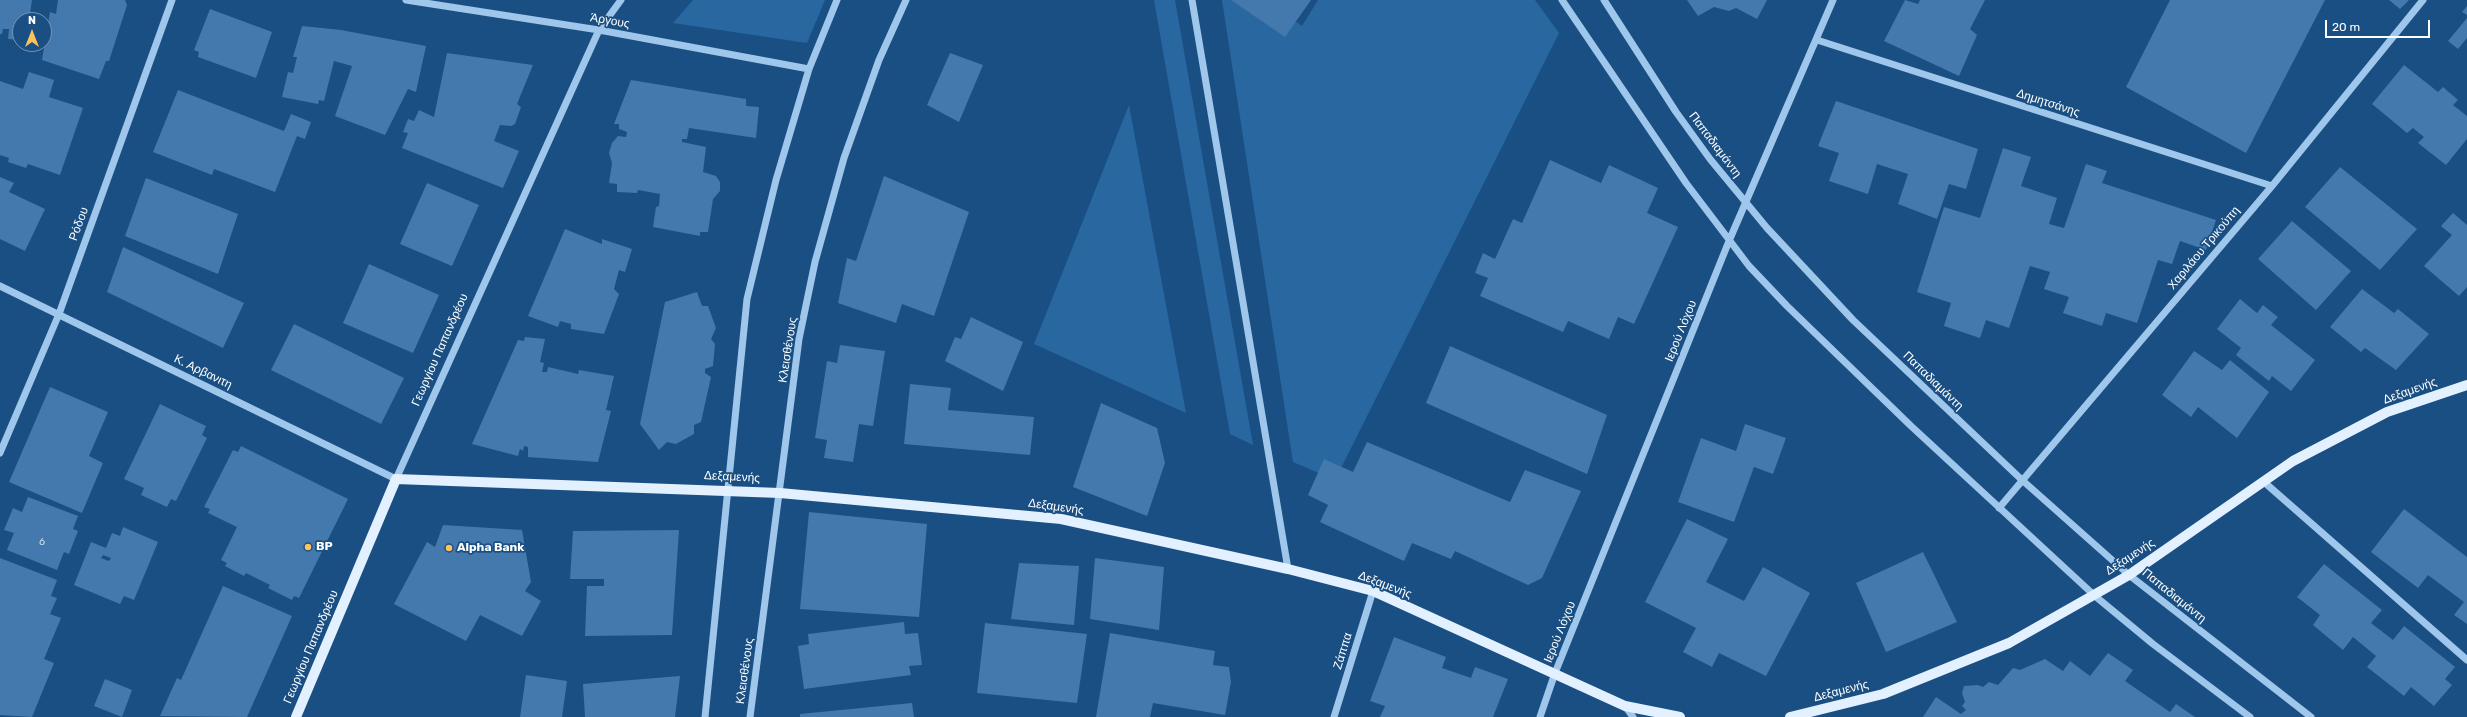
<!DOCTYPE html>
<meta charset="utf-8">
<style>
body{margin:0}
#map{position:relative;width:2467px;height:717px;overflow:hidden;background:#1a4f83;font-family:Rubik,sans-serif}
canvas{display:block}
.north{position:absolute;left:12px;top:12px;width:40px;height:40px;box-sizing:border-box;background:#1a4f83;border:1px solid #7695b5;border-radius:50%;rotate:0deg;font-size:11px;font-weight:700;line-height:16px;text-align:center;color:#fff}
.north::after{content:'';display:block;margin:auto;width:14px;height:18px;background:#fdc35a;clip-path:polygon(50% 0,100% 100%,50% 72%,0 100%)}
.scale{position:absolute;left:2325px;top:20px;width:105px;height:18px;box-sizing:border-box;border:2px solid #fff;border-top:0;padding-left:5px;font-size:12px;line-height:14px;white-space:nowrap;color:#fff;-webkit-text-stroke:3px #1a4f83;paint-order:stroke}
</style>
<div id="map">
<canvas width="2467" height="717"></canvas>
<div class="north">N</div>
<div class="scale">20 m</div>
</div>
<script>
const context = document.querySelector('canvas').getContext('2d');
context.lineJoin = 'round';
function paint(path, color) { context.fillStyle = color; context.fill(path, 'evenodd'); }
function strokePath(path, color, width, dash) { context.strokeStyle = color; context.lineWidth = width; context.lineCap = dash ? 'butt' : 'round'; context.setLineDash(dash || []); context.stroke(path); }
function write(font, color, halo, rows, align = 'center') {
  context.font = font + ' Rubik,sans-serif'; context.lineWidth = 3.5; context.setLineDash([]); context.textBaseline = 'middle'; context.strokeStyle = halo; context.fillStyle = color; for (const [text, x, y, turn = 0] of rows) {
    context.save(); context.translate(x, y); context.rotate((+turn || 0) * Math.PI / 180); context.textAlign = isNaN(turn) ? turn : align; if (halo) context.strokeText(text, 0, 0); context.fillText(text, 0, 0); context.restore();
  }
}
paint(new Path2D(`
 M693,0h132l-18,43 -134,-20z
 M1154,0h21l78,445 -23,-11z
 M1222,0h44l36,26 16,-26h217l24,33 -224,447 -42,-18z
 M1129,105l57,308 -152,-69z`), '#2967a0');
paint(new Path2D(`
 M0,0h32l-3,20h-9v20l-12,-1 1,-10h-6l-1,5h-2z
 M58,0h67l2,5 -18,56h-3l-7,18 -57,-19 8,-48 6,2z
 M1231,0h80l-26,37z
 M1687,0h80l-10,19 -21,-11 -7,3 -15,-4 -16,9z
 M1905,0l13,4 2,-4h65l-15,29 7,6 -18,41 -75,-35z
 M2170,0h155l-79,153 -120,-66z
 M2389,0h20l-9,9z
 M2467,6v9l-5,-3z
 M210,9l62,23 -16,46 -58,-21 1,-5 -5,-2z
 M2467,18v20l-9,11 -10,-8z
 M302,26l39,4 85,16 -10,46 -8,-3 -23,46 -50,-19 17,-50 -18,-5 -10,40 -5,-1 -1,4 -36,-7 6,-25 5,1 4,-16h-4z
 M447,53l86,12 -16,39 4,3 -6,17 -4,2 -11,-1 -6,16 25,10 -16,37 -101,-40 6,-15 -5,-1 5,-13 6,2 5,-11 15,7z
 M950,53l33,12 -24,57 -32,-17z
 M2404,65l34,27 5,-5 15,13 -5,5 14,11v23l-21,26 -28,-22 6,-6 -11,-9 -6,5 -35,-29z
 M29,72l25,8 -5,17 34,11 -23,67 -32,-11 -2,4 -18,-6 1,-4 -9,-3v-74l23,8z
 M631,80l115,19v7l13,1 -3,31 -67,-10 -2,11h-5v3l24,5 -3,25 13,4 4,6v9l-7,8 -5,33h-8v4l-47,-9 3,-20 3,-1 1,-12 -22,-4 -1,3 -20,-1v-8l-8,-1 3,-20 -3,-10 3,-10 6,-7 8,1 1,-5 -8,-3v-5h-5z
 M178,90l106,41 7,-17 20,8 -6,17 -8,-3 -22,56 -61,-23 -2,6 -59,-23z
 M1836,101l142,48 -12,40 -17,-5 -12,35 -39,-15 10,-30 -31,-10 -9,30 -39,-13 10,-28 -21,-7z
 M2003,148l28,9 -10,29 36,12 -8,26 15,4 22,-64 21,7 -5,12 114,37 -10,30 -26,-9 -8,23 -14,-4 -21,63 -31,-10 -4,13 -39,-13 6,-16 -25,-8 6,-17 -20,-6 -21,62 -23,-8 -6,18 -36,-12 7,-23 -34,-11 27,-85 36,11z
 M1550,160l51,23 8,-18 49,23 -11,25 31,14 -44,97 -16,-7 -9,22 -41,-18 -5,11 -83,-36 8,-18 -13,-5 8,-20 12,6 18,-40 9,4z
 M2340,167l77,62 -37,41 -75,-63z
 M884,176l85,36 -35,104 -32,-12 -6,19 -58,-20 9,-45 9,3z
 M0,177l14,6 -5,9 36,17 -20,42 -25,-12z
 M146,178l92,36 -20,60 -93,-38z
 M427,183l52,22 -27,61 -52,-22z
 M2453,213l14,12v62l-8,9 -35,-30 28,-31 -11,-9z
 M2292,221l59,50 -35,39 -58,-51z
 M565,229l37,15v-5l30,10 -7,23 -6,-2 -5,19 5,5 -15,40 -33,-5v-5l-11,-3 -2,6 -30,-11z
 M123,247l121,56 -21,45 -116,-56z
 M369,264l70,31 -26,58 -70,-30z
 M2362,289l32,24 4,-4 31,25 -33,36 -31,-22 -4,4 -31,-25z
 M697,292l5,14h6l8,22 -5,11 4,5 -2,22 -8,3v4l6,4 -10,45 -7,3v9l-18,10 -9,-2 -8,8 -19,-26 25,-122z
 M2240,299l17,14 6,-8 15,12 -7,8 44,35 -24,31 -19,-15 -3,5 -33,-26 5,-7 -24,-19z
 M971,317l52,25 -20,49 -58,-30 10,-24 6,2z
 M294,324l110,54 -23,46 -110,-54z
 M525,337l20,2 -5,23 4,1 -2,9h5l1,-5 30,7 1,-4 35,6 -8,34 5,1 -13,51 -70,-5v-10l-4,-1 -1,5 -3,-2 -2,7 -46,-12 46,-104 6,1z
 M840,345l45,6 -12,75 -14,-2 -6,38 -29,-4 3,-18 -12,-2 12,-77 10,2z
 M1450,346l157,69 -20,59 -161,-71z
 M2194,351l28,19 8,-10 39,32 -32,46 -39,-31 -7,10 -29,-22z
 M910,384l41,4 -3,22 86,7 -4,38 -126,-11z
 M50,387l58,25 -19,44 14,7 -21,50 -73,-31z
 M1101,403l56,25 8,35 -18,53 -74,-29z
 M160,404l46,22 -4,9 5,3 -31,63 -5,-2 -4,8 -26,-12 3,-7 -20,-9z
 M1745,424l41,14 -13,36 -19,-7 -20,55 -56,-20 23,-64 35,13z
 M1367,442l143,60 15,-32 56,21 -39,87 -14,7 -73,-34 -4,8 -39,-16 -8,18 -84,-39 8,-17 -20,-10 16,-36 29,13z
 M241,446l107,53 -49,99 -5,-2 -2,4 -24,-12 2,-3 -24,-12 -2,3 -19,-10 2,-3 -6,-3 16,-33 -29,-14 2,-4 -6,-2 29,-57 5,2z
 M28,497l50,19 -5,13 5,2 -9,23 -5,-2 -7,18 -50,-20 7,-17 -10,-3 9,-22 9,4z
 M2404,509l63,48v67l-13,-9 10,-13 -36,-27 -10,13 -47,-36z
 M809,512l118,12 -8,93 -119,-8z
 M1687,519l41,20 -22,43 38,19 19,-34 47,26 -44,83 -47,-23 -7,14 -29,-15 13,-24 -51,-26z
 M443,525l79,5 9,52 -6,9 16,10 -19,35 -42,-21 -14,26 -72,-37 33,-62 8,5z
 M123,527l35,15 -24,58 -10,-4 -4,8 -46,-19 17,-43 15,6 6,-15 8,3zM103,555l8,3 -2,3 -8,-3z
 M679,530l-7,105 -87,1 2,-50h17v-7h-34l3,-48z
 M1923,552l34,70 -71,30 -30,-69z
 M0,558l57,22 -6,16 6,2 -7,16 11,4 -17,41 10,4 -22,54 -32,-2z
 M1095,558l69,9 -5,63 -69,-11z
 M1019,563l60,3 -5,59 -63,-6z
 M2324,564l58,46 -11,13 22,17 11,-14 51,41 -10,12 7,6 -18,21 -23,-19 -7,9 -37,-29 9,-11 -23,-19 -10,13 -30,-25 7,-10 -23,-18z
 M223,586l69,30 -45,101 -87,-1 17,-38 4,2z
 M904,622l1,12 13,-1 4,32 -13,1 2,9 -107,14 -6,-43 11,-2 -1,-10z
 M985,623l102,11 -10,69 -100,-10z
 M1110,633l105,18 -2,14 16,2 2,15 -6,33 -72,-12 -3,14h-54z
 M1394,637l52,20 -4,11 29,10 4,-11 33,12 -15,38h-113l5,-11 -15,-5z
 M2108,653l25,17 -8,11 45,31 6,-8 19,13h-272l13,-20 25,17 5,-4 -4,-4 3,-4 -3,-9 2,-7 14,-1 5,2 6,-5 9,3 15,-17 7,2 25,-11 18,12 7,-10 20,15z
 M526,675l41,6 -5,36h-42z
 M680,676l-5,41h-90l-2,-33z
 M105,679l27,11 -10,27 -28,-11z
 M912,703l2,14h-114v-3z`), '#4379ac');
strokePath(new Path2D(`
 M406,0l193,30 210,39
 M1192,0l96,569
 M1562,0l124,183 63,83 38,40 124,120 184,170 58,48 97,73
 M1604,0l72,112 34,47 57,69 86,92 169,160 107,95 182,142
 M1817,40l455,146
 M0,286l396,193 203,-449 22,-30
 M0,453l59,-139 113,-314
 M2264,482l203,178
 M1999,508l273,-322 151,-186
 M1625,706l8,11
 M705,717l42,-418 29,-119 33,-111 28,-69
 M750,717l49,-378 16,-77 29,-104 35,-98 27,-60
 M1334,717l39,-126
 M1540,717l15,-44 174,-432 104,-241`), '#9fc6eb', 7);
strokePath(new Path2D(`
 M296,717l100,-238 384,14 281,26 227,50 85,22 252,115 55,11
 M1790,717l93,-23 126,-51 120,-68 164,-114 94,-49 80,-27`), '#e3f0ff', 10);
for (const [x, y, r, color] of [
 [308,547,4,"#fdc35a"],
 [449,548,4,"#fdc35a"]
]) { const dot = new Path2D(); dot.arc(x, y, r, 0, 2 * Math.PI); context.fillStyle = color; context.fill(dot); strokePath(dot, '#1a4f83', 1.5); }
write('10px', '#d0deea', null, [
 ["6",42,542]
]);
write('12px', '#fff', '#1a4f83', [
 ["Άργους",610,21,10],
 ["Δημητσάνης",2048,103,18],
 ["Παπαδιαμάντη",1715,145,53],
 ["Ρόδου",79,224,-70],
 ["Χαριλάου Τρικούπη",2204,248,-50],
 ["Ιερού Λόχου",1681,331,-68],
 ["Γεωργίου Παπανδρέου",440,350,-66],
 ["Κλεισθένους",788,350,-81],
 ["Κ. Αρβανιτη",203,372,26],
 ["Παπαδιαμάντη",1933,381,44],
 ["Δεξαμενής",2410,391,-20],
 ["Δεξαμενής",732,477,3],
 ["Δεξαμενής",1056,507,8],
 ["Δεξαμενής",2130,557,-33],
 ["Δεξαμενής",1385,585,21],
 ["Παπαδιαμάντη",2174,596,39],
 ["Ιερού Λόχου",1560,632,-68],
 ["Γεωργίου Παπανδρέου",311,647,-67],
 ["Ζάππα",1343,651,-73],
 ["Κλεισθένους",745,671,-82],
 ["Δεξαμενής",1841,691,-14]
]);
write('bold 12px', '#fff', '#1a4f83', [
 ["BP",316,547],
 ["Alpha Bank",457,548]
], 'left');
</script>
